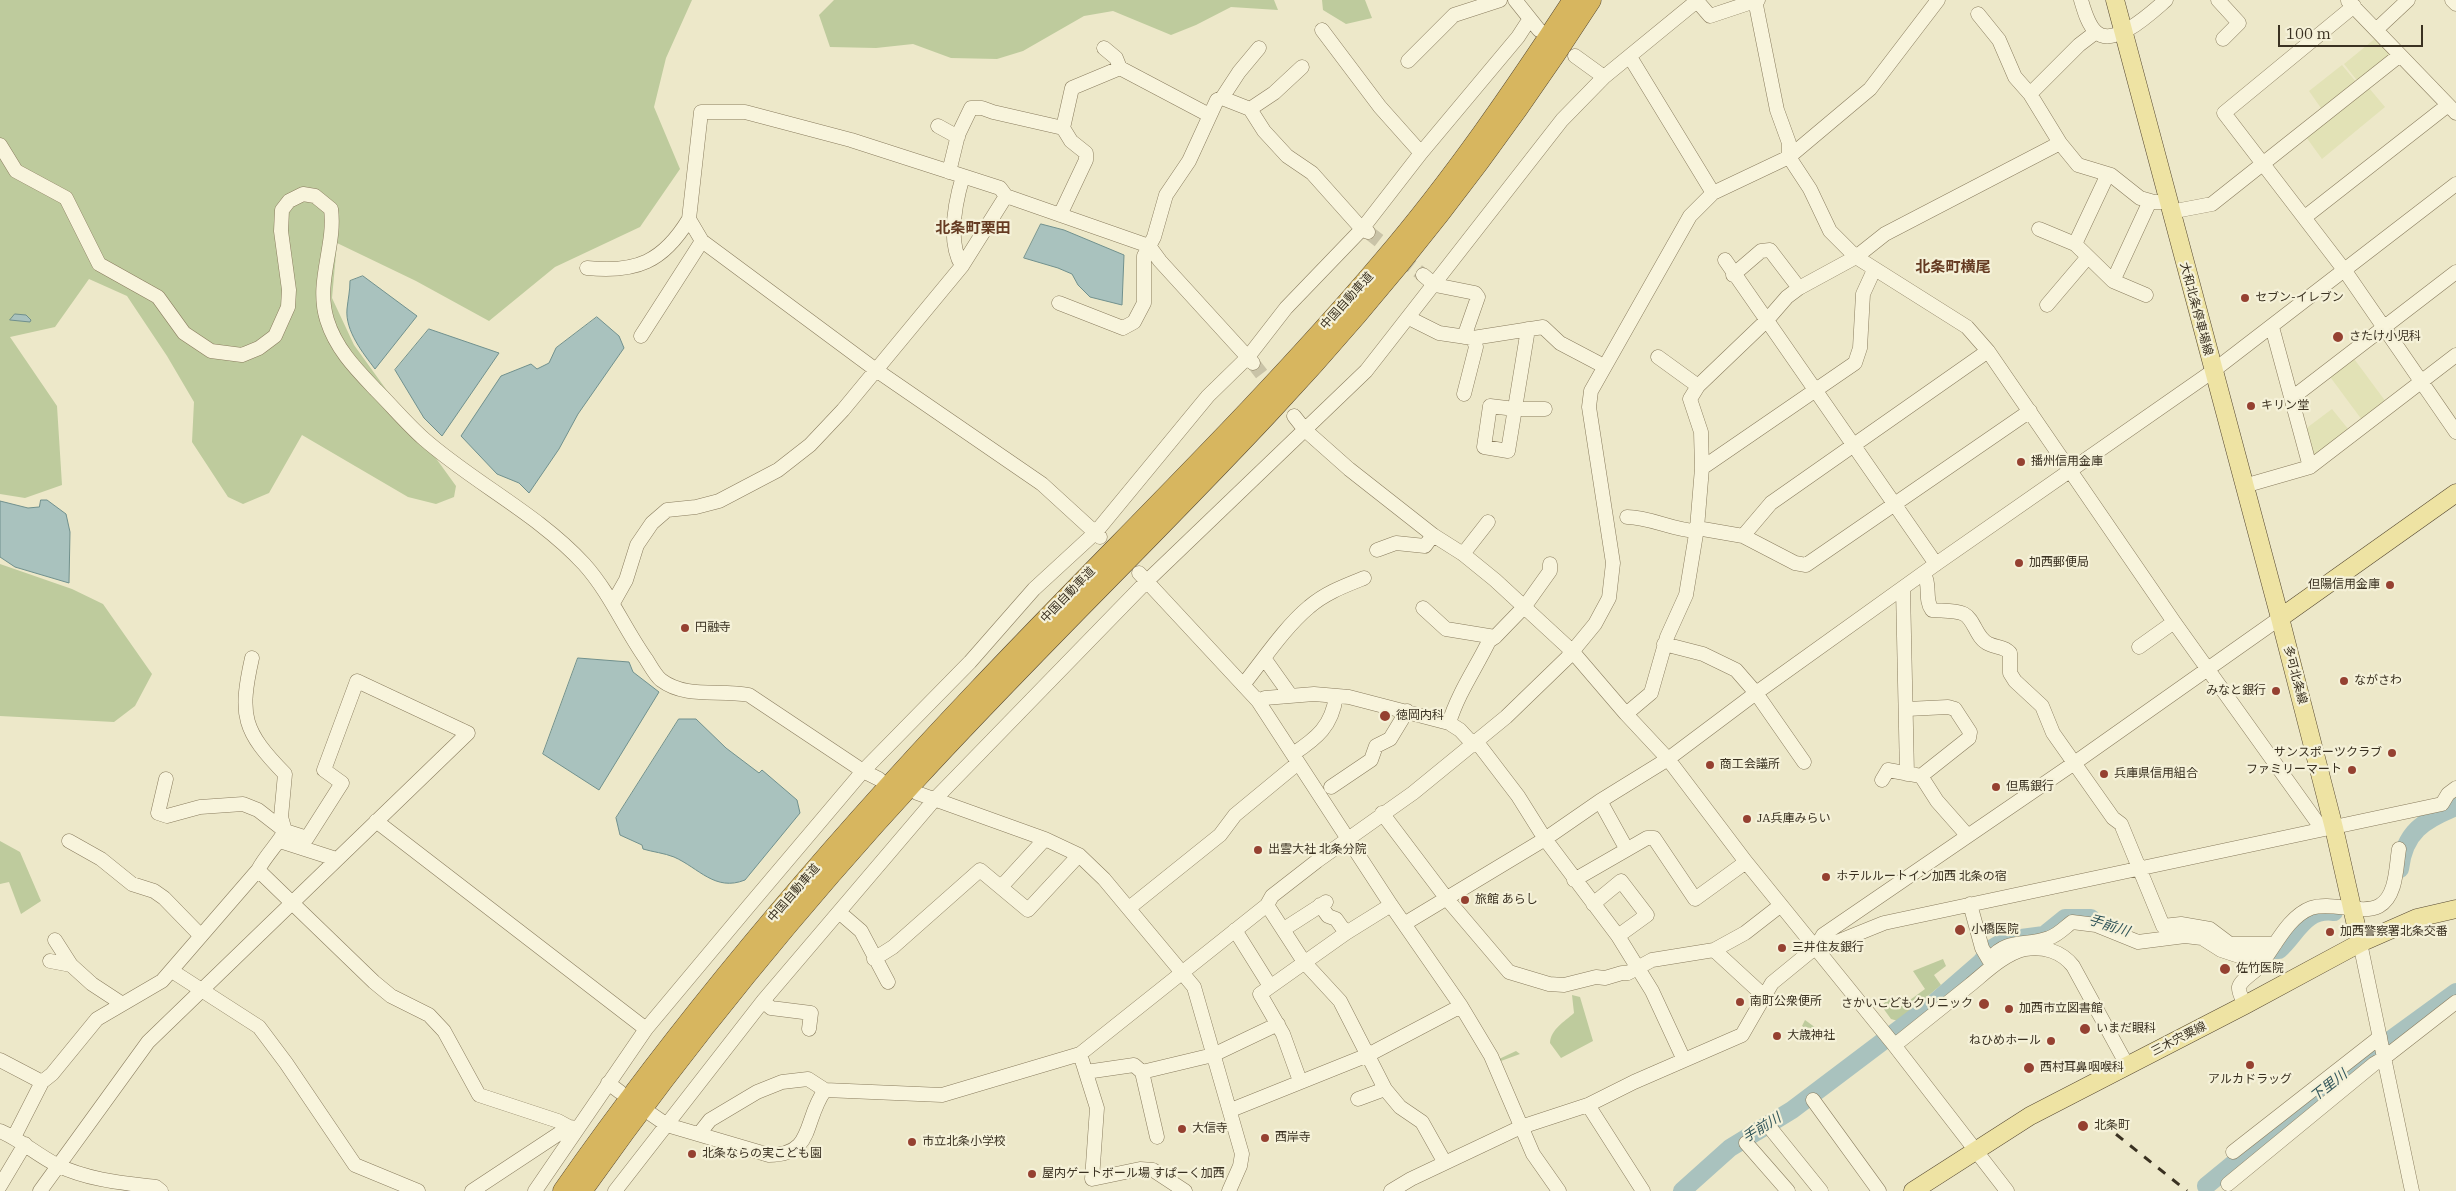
<!DOCTYPE html>
<meta charset="utf-8">
<style>
body{margin:0}
#map{position:relative;width:2456px;height:1191px;overflow:hidden;background:#ede8c9;font-family:"IBM Plex Serif",serif}
canvas{display:block}
.scale{position:absolute;left:2278px;top:25px;width:145px;height:22px;box-sizing:border-box;border:2px solid #3a3121;border-top:0;padding-left:6px;font-size:15px;line-height:18px;white-space:nowrap;color:#3a3121;-webkit-text-stroke:4px #f5f1d8;paint-order:stroke}
</style>
<div id="map">
<canvas width="2456" height="1191"></canvas>
<div class="scale">100 m</div>
</div>
<script>
const context = document.querySelector('canvas').getContext('2d');
context.lineJoin = 'round';
function paint(path, color) { context.fillStyle = color; context.fill(path, 'evenodd'); }
function strokePath(path, color, width, dash) { context.strokeStyle = color; context.lineWidth = width; context.lineCap = dash ? 'butt' : 'round'; context.setLineDash(dash || []); context.stroke(path); }
function write(font, color, halo, rows, align = 'center') {
  context.font = font + ' "IBM Plex Serif","Noto Sans JP",serif'; context.lineWidth = 4.5; context.setLineDash([]); context.textBaseline = 'middle'; context.strokeStyle = halo; context.fillStyle = color; for (const [text, x, y, turn = 0] of rows) {
    context.save(); context.translate(x, y); context.rotate((+turn || 0) * Math.PI / 180); context.textAlign = isNaN(turn) ? turn : align; if (halo) context.strokeText(text, 0, 0); context.fillText(text, 0, 0); context.restore();
  }
}
paint(new Path2D(`
 M2377,37l14,15v5l-32,26 -15,-19z
 M2342,65l15,18 -34,28 -14,-20z
 M2369,88l16,19 -63,52 -16,-22z
 M2352,356l34,46 -24,18 -34,-46z
 M2332,409l17,21 -33,26 -4,-2 -8,-24z`), '#e2e2b6');
paint(new Path2D(`
 M0,0h692l-26,58 -12,49 26,62 -40,58 -85,40 -66,54 -73,-40 -79,-38 -5,55 22,47 102,141 -2,11 -18,7 -28,-7 -106,-62 -33,58 -26,11 -15,-7 -36,-55 2,-40 -27,-46 -40,-60 -38,-17 -34,48 -45,10 47,69 5,79 -37,13 -25,-4z
 M834,0h440l4,10 -47,-3 -35,18 -25,10 -58,-24 -29,5 -61,35 -26,8 -46,-1 -38,-14 -37,4 -46,-1 -11,-32z
 M1322,0h43l7,18 -26,6 -23,-14z
 M0,564l72,25 31,15 49,70 -17,32 -21,16 -114,-6z
 M0,841l20,11 21,49 -20,13 -12,-32 -9,2z
 M1943,959l3,7 -12,9 7,10 -43,36 -7,-2 -8,-11 1,-5 8,-6 7,11 26,-19 -12,-18z
 M1572,995l8,2 13,44 -32,17 -11,-15c1,-14 14,-21 24,-30z
 M1805,1020l11,8 -6,4 -8,-6z
 M1516,1051l4,3 -19,7 -2,-2z`), '#becb9d');
const water = new Path2D(`
 M1041,224l23,6 60,25 -2,50 -32,-8 -12,-12 -6,-11 -14,-6 -34,-10z
 M363,276l54,40 -42,53c-12,-16 -30,-38 -28,-60 1,-10 3,-18 3,-28z
 M15,314l11,1 5,5 -1,2 -20,-2z
 M597,317l22,19 5,12 -46,66 -19,35 -30,44 -10,-10 -22,-9 -36,-38 40,-60 30,-12 6,5 12,-6 7,-15z
 M429,329l70,24 -57,83 -18,-18 -29,-48z
 M41,500h6l19,14 4,18 -1,51 -54,-16 -15,-10v-56l28,7 11,-1z
 M578,658l51,4 4,10 26,20 -60,98 -56,-36z
 M679,719h17l30,29 33,25 3,-3 35,30 3,13 -55,67c-30,12 -46,-12 -71,-23 -10,-4 -21,-5 -31,-8l-1,-4 -22,-10 -4,-17z`);
paint(water, '#a9c2be');
strokePath(water, '#70908d', 1);
strokePath(new Path2D(`
 M2400,869c4,-37 24,-49 56,-62
 M2256,950h23c18,-16 26,-42 55,-38
 M2206,1186l133,-109 117,-85
 M1682,1191l48,-43 62,-38 143,-108 46,-40 13,-15 12,-7 38,-5 21,-17h26`), '#a9c2be', 18);
strokePath(new Path2D(`
 M1368,232l55,43
 M1253,363l41,53`), '#c9c3a7', 14, [14, 7]);
const minor = new Path2D(`
 M1515,0l24,30
 M1755,0l22,110 12,33v14l21,32 20,42 26,26 111,70 21,24 186,271 148,207
 M2081,0c3,10 7,25 15,32 18,17 57,-21 70,-32
 M2218,0l21,23 -16,16
 M2452,0l4,4
 M1697,1l13,15 48,-16
 M2348,1l108,112
 M2354,6l-130,107 121,158 111,161
 M1978,14l21,26 16,37 15,17 30,49 18,22 33,10 29,23 14,4h13
 M2377,29l31,-29
 M1322,30l58,77 41,46
 M1104,48l12,10 4,10
 M1575,56l29,21
 M1630,57l83,136
 M1408,61l46,-46 46,-15
 M2030,94l49,-49 17,-13
 M1222,98l28,11 14,22 23,25 25,17 50,56 6,3
 M1250,109l24,-16 28,-26
 M938,126l20,11
 M0,145l16,26 50,27 33,66 59,33 26,36 27,18 31,4 17,-7 16,-12 13,-29 1,-17 -8,-59 1,-21 7,-9 14,-7 12,2 16,13c5,37 -16,73 -4,111 9,29 29,49 49,70 16,16 31,34 48,49 50,44 114,75 160,125 26,29 40,64 62,95 4,6 9,16 15,21 25,19 59,9 88,15l114,76 16,8
 M949,172l9,-37 13,-27h11l11,4 70,16
 M2108,174l-33,70 38,37 37,-80
 M2170,212l42,-8 188,-149
 M1060,215l26,-55v-7l-15,-12 -8,-13 9,-40 48,-20 89,47
 M2305,217l143,-112
 M2039,229l36,15
 M1725,260l211,304
 M962,266c-15,-25 -7,-63 1,-90
 M587,268c49,5 76,-6 102,-49
 M1423,275l12,10 40,8 3,4 -14,40
 M1733,275l28,-24 9,-1 29,38
 M2113,281l33,14
 M1059,303l64,25 11,-6 10,-19v-47l10,-19 12,-42 23,-34 28,-61 5,-2 17,-26 20,-24
 M2047,305l40,-47
 M1409,318l30,15 34,5 70,-11 17,16 38,20
 M2272,327l38,140
 M1528,329l-20,122 -24,-4 6,-41 25,3h30
 M641,336l61,-95
 M1658,357l40,29
 M1464,394l12,-47 -3,-9
 M2292,398l164,-126
 M1294,416l11,14 44,39 84,66 30,19 32,26 77,71 54,63 42,45 78,103 145,179 116,150
 M1702,468l153,-105 5,-15 3,-54 11,-24
 M2244,486l66,-19 146,-112
 M1627,517c23,0 45,13 69,14
 M1697,528l46,8 52,27 11,2 224,-154
 M1743,536l28,-33 217,-152
 M1100,537l-58,-53 -166,-114 -174,-129 -13,-22 12,-107h44l106,28 149,48 6,8 143,50 11,15 93,102
 M1377,550l19,-7 29,3 8,-11
 M1463,554l25,-32
 M1139,573l119,128 133,204 70,101 30,50 42,98 26,37
 M1924,574c7,11 0,25 8,36 10,1 23,0 32,4 11,6 12,25 25,30 8,4 15,2 21,9v20l5,8 27,25 11,27 60,85 8,6 42,102 18,-2 29,5 20,15h45
 M1903,589l4,185
 M613,603l13,-23 11,-35 15,-22 15,-13 29,-3 23,-6 59,-31 32,-25 33,-35 119,-144 44,-70
 M1423,608l23,21 49,8
 M1664,644l39,10 33,16 20,23 48,69
 M2139,647l35,-25
 M1264,658l27,38
 M1243,685c20,-25 42,-58 66,-78 16,-14 35,-21 55,-29
 M1258,701l7,-3 49,-4 35,3 100,26 11,7 12,13
 M1626,714l25,-21 16,-56 19,-42 11,-67 5,-60 -1,-36 -11,-33 8,-13 69,-66 20,-23 12,-9 57,-31 29,-23 175,-91
 M1449,723c9,-30 27,-55 40,-82l6,-4 30,-31 25,-35v-7
 M1476,741l42,55 27,43 73,97 34,55 32,69
 M1293,754c24,-16 39,-28 43,-58
 M1921,776l16,25 30,34
 M1882,780l6,-10 33,6 48,-38 1,-6 -15,-23 -7,-2 -41,2
 M1331,787l40,-27 5,-14 14,-7 17,-28
 M917,793l128,46 34,16 25,24 90,108 48,167 -2,12 -11,25
 M1600,801l26,47
 M1382,813l65,86 62,73 40,12 15,1 32,-8 9,1 17,-5h6l24,-13 62,-10 31,-17 36,-28
 M376,821l270,208
 M69,841l32,18 31,25 22,7 10,7 36,37
 M280,841l56,18
 M258,870l116,112 17,14 38,19 15,16 35,64 79,26 11,6
 M1574,880l73,-42h7l41,61 51,-37
 M1001,887l44,-48
 M1593,904l28,-23 26,34 -29,21
 M1970,904l12,44 7,12c19,-23 37,-13 60,-22 9,-3 15,-10 23,-16l24,3 42,17 47,-6 17,2 19,12 15,5h19l10,3
 M1267,905l37,57 36,39 45,88 15,18 22,15 23,41
 M1320,905l8,11 8,3 10,14
 M1129,908l91,-73 15,-20 63,-52
 M839,912l22,19 27,51
 M1404,924l141,-85 55,-38 68,-42 88,-66 180,-129 277,-193 243,-187
 M1284,929l42,-27
 M1235,930l35,56
 M55,940l16,25 21,19 29,19
 M2360,943l52,248
 M1816,947l16,-3 52,-21 558,-119 6,-10 8,-6
 M1714,950l50,46
 M874,959l19,-12 87,-77 48,40 51,-55
 M50,961l21,4
 M172,971l87,56 27,36 69,102 63,26
 M763,1001l8,7 40,5 -2,16
 M2245,1005c-2,-5 -7,-13 -6,-18 2,-7 14,-14 19,-19 16,-19 29,-51 53,-60 20,-7 51,7 68,-2 18,-10 17,-40 20,-57
 M1895,1045c25,-20 50,-40 75,-60 16,-13 34,-31 55,-36 18,-3 36,2 48,17l54,99
 M1080,1054l17,54 -5,71 48,-10 13,1 32,21
 M0,1060l42,22
 M1086,1072l48,-7 8,7 71,-17 65,-31
 M1142,1072l15,65
 M1300,1081l-17,-47 -23,-40 86,-61 45,-28
 M608,1083l12,9
 M1358,1099l27,-10
 M1813,1100l66,91
 M1588,1105l55,86
 M1231,1110l137,-55 93,-49
 M651,1114l16,11 102,30c46,0 34,-35 56,-65l117,5 138,-41 187,-149 5,-9 45,-35 96,-68 93,-76 61,-59 28,-34 14,-26 4,-35 -24,-156 2,-16 99,-175 23,-23 76,-36 81,-68 68,-89
 M1771,1129l50,62
 M0,1131c21,9 37,24 57,34 31,15 66,18 99,22l5,4
 M699,1134l11,-14 47,-28 25,-10 26,-3 17,11
 M14,1137l28,-55 10,-8 45,-55 65,-38 96,-111c8,-15 19,-25 27,-39l-4,-14 4,-43c-42,-43 -46,-58 -33,-116
 M1746,1143l42,48
 M2233,1152l147,-115
 M2228,1184l146,-120 10,-6 72,-56
 M0,1186l25,-42
 M40,1191l108,-149 320,-309 -111,-52 -33,89 18,13 -35,55 -22,-7 -27,-21 -15,-6 -43,3 -33,9 -9,-3 8,-34
 M472,1191l97,-64 8,1
 M535,1191l111,-162 102,-122 115,-136 107,-109 64,-73 62,-57 112,-136 40,-39 38,-49 76,-79 59,-76 97,-116 11,-17
 M615,1191l148,-190 172,-202 212,-218 219,-210 196,-251 42,-43 94,-77
 M1391,1191l20,-12 110,-52 67,-22 46,-23 108,-47 30,-52 44,-36 7,-12 250,-171 207,-146`);
const major = new Path2D(`
 M2115,0l165,618 54,210 26,115
 M2280,618l176,-125
 M1913,1191l117,-75 215,-111 115,-62 57,-25 39,-9`);
const highway = new Path2D(`
 M563,1191c125,-179 266,-344 416,-502 135,-143 277,-278 404,-428 70,-82 131,-171 190,-261
 M582,1191c103,-145 216,-284 337,-415 113,-123 234,-239 349,-362 120,-128 228,-266 323,-414`);
strokePath(minor, '#897c5e', 15);
strokePath(major, '#574932', 19);
strokePath(highway, '#574932', 21);
strokePath(minor, '#f8f4dc', 14);
strokePath(major, '#eee3a3', 18);
strokePath(highway, '#d7b65f', 20);
strokePath(new Path2D(`
 M2102,1123l85,68`), '#3a3121', 3, [9, 9]);
for (const [x, y, r, color] of [
 [2245,298,5,"#954131"],
 [2338,337,6,"#954131"],
 [2251,406,5,"#954131"],
 [2021,462,5,"#954131"],
 [2019,563,5,"#954131"],
 [2390,585,5,"#954131"],
 [685,628,5,"#954131"],
 [2344,681,5,"#954131"],
 [2276,691,5,"#954131"],
 [1385,716,6,"#954131"],
 [2392,753,5,"#954131"],
 [1710,765,5,"#954131"],
 [2352,770,5,"#954131"],
 [2104,774,5,"#954131"],
 [1996,787,5,"#954131"],
 [1747,819,5,"#954131"],
 [1258,850,5,"#954131"],
 [1826,877,5,"#954131"],
 [1465,900,5,"#954131"],
 [1960,930,6,"#954131"],
 [2330,932,5,"#954131"],
 [1782,948,5,"#954131"],
 [2225,969,6,"#954131"],
 [1740,1002,5,"#954131"],
 [1984,1004,6,"#954131"],
 [2009,1009,5,"#954131"],
 [2085,1029,6,"#954131"],
 [1777,1036,5,"#954131"],
 [2051,1041,5,"#954131"],
 [2250,1065,5,"#954131"],
 [2029,1068,6,"#954131"],
 [2083,1126,6,"#954131"],
 [1182,1129,5,"#954131"],
 [1265,1138,5,"#954131"],
 [912,1142,5,"#954131"],
 [692,1154,5,"#954131"],
 [1032,1174,5,"#954131"]
]) { const dot = new Path2D(); dot.arc(x, y, r, 0, 2 * Math.PI); context.fillStyle = color; context.fill(dot); strokePath(dot, '#f5f1d8', 2); }
write('12px', '#3a3121', '#f5f1d8', [
 ["セブン-イレブン",2255,298],
 ["さたけ小児科",2349,337],
 ["キリン堂",2261,406],
 ["播州信用金庫",2031,462],
 ["加西郵便局",2029,563],
 ["但陽信用金庫",2380,585,"right"],
 ["円融寺",695,628],
 ["ながさわ",2354,681],
 ["みなと銀行",2266,691,"right"],
 ["徳岡内科",1396,716],
 ["サンスポーツクラブ",2382,753,"right"],
 ["商工会議所",1720,765],
 ["ファミリーマート",2342,770,"right"],
 ["兵庫県信用組合",2114,774],
 ["但馬銀行",2006,787],
 ["JA兵庫みらい",1757,819],
 ["出雲大社 北条分院",1268,850],
 ["ホテルルートイン加西 北条の宿",1836,877],
 ["旅館 あらし",1475,900],
 ["小橋医院",1971,930],
 ["加西警察署北条交番",2340,932],
 ["三井住友銀行",1792,948],
 ["佐竹医院",2236,969],
 ["南町公衆便所",1750,1002],
 ["さかいこどもクリニック",1973,1004,"right"],
 ["加西市立図書館",2019,1009],
 ["いまだ眼科",2096,1029],
 ["大歳神社",1787,1036],
 ["ねひめホール",2041,1041,"right"],
 ["西村耳鼻咽喉科",2040,1068],
 ["アルカドラッグ",2250,1080,"center"],
 ["北条町",2094,1126],
 ["大信寺",1192,1129],
 ["西岸寺",1275,1138],
 ["市立北条小学校",922,1142],
 ["北条ならの実こども園",702,1154],
 ["屋内ゲートボール場 すぱーく加西",1042,1174]
], 'left');
write('12px', '#3a3121', '#f5f1d8', [
 ["中国自動車道",1347,301,-48],
 ["大和北条停車場線",2196,309,75],
 ["中国自動車道",1068,595,-46],
 ["多可北条線",2295,675,75],
 ["中国自動車道",794,893,-49],
 ["三木宍粟線",2179,1039,-27]
]);
write('italic 14px', '#315559', '#f5f1d8', [
 ["手前川",2109,926,18],
 ["下里川",2329,1086,-38],
 ["手前川",1762,1128,-32]
]);
write('bold 15px', '#653b22', '#f5f1d8', [
 ["北条町栗田",973,229],
 ["北条町横尾",1953,268]
]);
</script>
